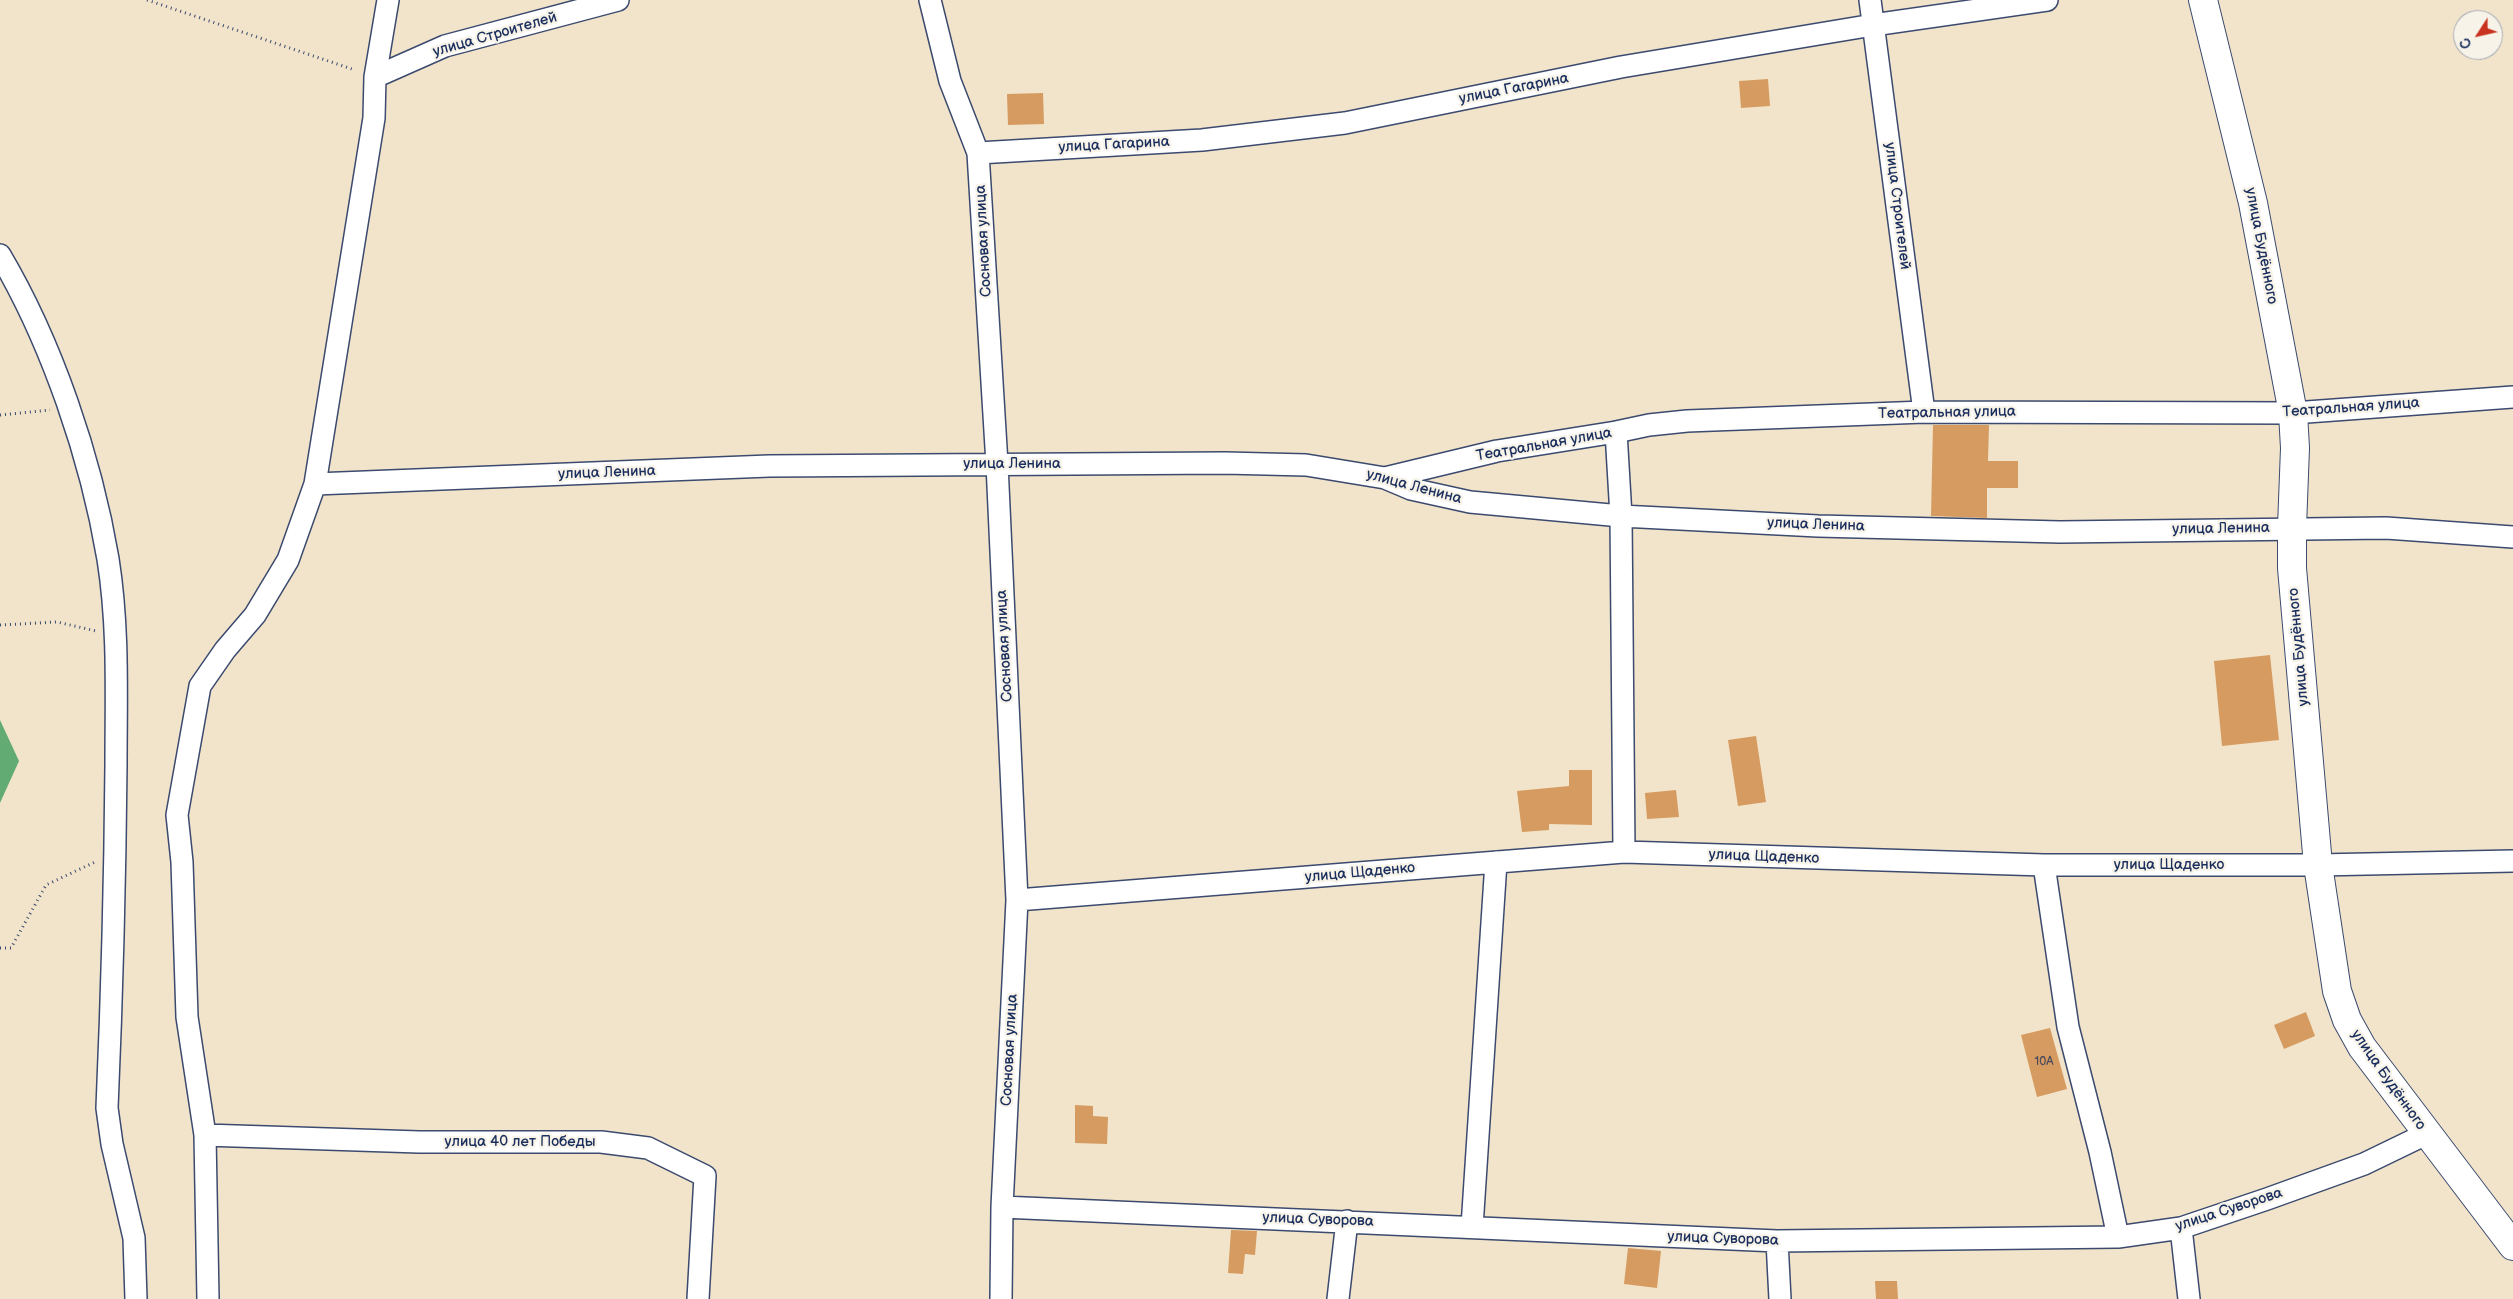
<!DOCTYPE html>
<meta charset="utf-8">
<style>
body{margin:0}
#map{position:relative;width:2513px;height:1299px;overflow:hidden;background:#f1e4ca;font-family:"Balsamiq Sans",sans-serif}
canvas{display:block}
.north{position:absolute;left:2453px;top:10px;width:50px;height:50px;box-sizing:border-box;background:#f7f3e8;border:1px solid #9fa5b1;border-radius:50%;rotate:235deg;font-size:14px;font-weight:700;line-height:20px;text-align:center;color:#1b2f5e}
.north::after{content:'';display:block;margin:auto;width:18px;height:22px;background:#c8321e;clip-path:polygon(50% 0,100% 100%,50% 72%,0 100%)}
</style>
<div id="map">
<canvas width="2513" height="1299"></canvas>
<div class="north">С</div>
</div>
<script>
const context = document.querySelector('canvas').getContext('2d');
context.lineJoin = 'round';
function paint(path, color) { context.fillStyle = color; context.fill(path, 'evenodd'); }
function strokePath(path, color, width, dash) { context.strokeStyle = color; context.lineWidth = width; context.lineCap = dash ? 'butt' : 'round'; context.setLineDash(dash || []); context.stroke(path); }
function write(font, color, halo, rows, align = 'center') {
  context.font = font + ' "Balsamiq Sans",sans-serif'; context.lineWidth = 4.5; context.setLineDash([]); context.textBaseline = 'middle'; context.strokeStyle = halo; context.fillStyle = color; for (const [text, x, y, turn = 0] of rows) {
    context.save(); context.translate(x, y); context.rotate((+turn || 0) * Math.PI / 180); context.textAlign = isNaN(turn) ? turn : align; if (halo) context.strokeText(text, 0, 0); context.fillText(text, 0, 0); context.restore();
  }
}
paint(new Path2D(`
 M0,720l19,41 -19,42z`), '#62ac73');
paint(new Path2D(`
 M1768,79l2,27 -29,2 -2,-27z
 M1043,93l1,31 -36,1 -1,-31z
 M1933,425h56l-1,36h30v27h-31v30l-56,-2z
 M2270,655l9,85 -57,6 -8,-85z
 M1756,736l10,66 -28,4 -10,-66z
 M1569,770h23v55l-43,-1v6l-27,2 -5,-41 52,-5z
 M1676,790l3,27 -32,2 -2,-26z
 M2306,1012l9,24 -31,13 -10,-24z
 M2050,1028l17,61 -30,8 -16,-62z
 M1075,1105l18,1v10l15,1 -1,27 -32,-1z
 M1231,1230l26,1 -2,24 -10,-1 -2,20 -15,-1z
 M1628,1248l33,3 -4,37 -33,-4z
 M1875,1281h22l1,18h-22z`), '#d69b60');
const minor = new Path2D(`
 M930,0l20,81 28,72 19,311 20,436 -15,307 -1,92
 M1870,0l54,412
 M375,77l70,-31 173,-46
 M978,153l224,-13 143,-17 276,-56 252,-42 174,-25
 M0,255c52,88 91,203 108,304 11,69 8,138 8,206 -1,115 -4,229 -9,343l5,36 22,94 2,61
 M1616,432l5,84 3,336
 M1385,478l112,-27 119,-19 33,-7 38,-4 237,-9 369,1 220,-16
 M315,484l454,-18 456,-3 81,2 79,13 26,11 59,13 151,14 197,10 242,6 326,-4 127,9
 M2044,865l24,162 32,125 18,85
 M1017,900l607,-48 420,13h274l195,-4
 M205,1135l214,7h182l47,6 57,28 -7,123
 M1002,1207l775,34 341,-4 63,-9 86,-29 97,-35 62,-30
 M1472,1227l24,-365
 M2181,1228l8,71
 M1777,1241l3,58
 M208,1299l-3,-164 -18,-118 -5,-155 -5,-47 23,-129 25,-36 30,-35 33,-55 27,-76 59,-366 1,-41 13,-77
 M1338,1299l9,-78`);
const major = new Path2D(`
 M2203,0l50,203 40,210 2,35 -3,79v41l26,297 19,126 10,29 15,27 151,199`);
strokePath(minor, '#3b4a6e', 24);
strokePath(major, '#3b4a6e', 30);
strokePath(new Path2D(`
 M147,0l208,70
 M0,415l50,-5
 M0,625l57,-3 39,9
 M0,948h11l35,-63 49,-23`), '#3b4a6e', 3, [1, 4]);
strokePath(minor, '#fff', 21);
strokePath(major, '#fff', 28);
write('12px', '#4a4a5e', null, [
 ["10А",2044,1062]
]);
write('15px', '#1b2f5e', '#f7f3e8', [
 ["улица Строителей",495,35,-16],
 ["улица Гагарина",1514,89,-11],
 ["улица Гагарина",1114,145,-3],
 ["улица Строителей",1897,206,83],
 ["Сосновая улица",984,241,-93],
 ["улица Будённого",2261,246,79],
 ["Театральная улица",2351,408,-4],
 ["Театральная улица",1947,413,-1],
 ["Театральная улица",1544,445,-10],
 ["улица Ленина",1012,464],
 ["улица Ленина",607,473,-2],
 ["улица Ленина",1414,487,15],
 ["улица Ленина",1816,525,2],
 ["улица Ленина",2221,529,-1],
 ["Сосновая улица",1005,646,-93],
 ["улица Будённого",2299,647,-95],
 ["улица Щаденко",1764,857,2],
 ["улица Щаденко",2169,865],
 ["улица Щаденко",1360,873,-5],
 ["Сосновая улица",1010,1050,-87],
 ["улица Будённого",2388,1080,55],
 ["улица 40 лет Победы",520,1142],
 ["улица Суворова",2229,1210,-18],
 ["улица Суворова",1318,1220,2],
 ["улица Суворова",1723,1239,2]
]);
</script>
